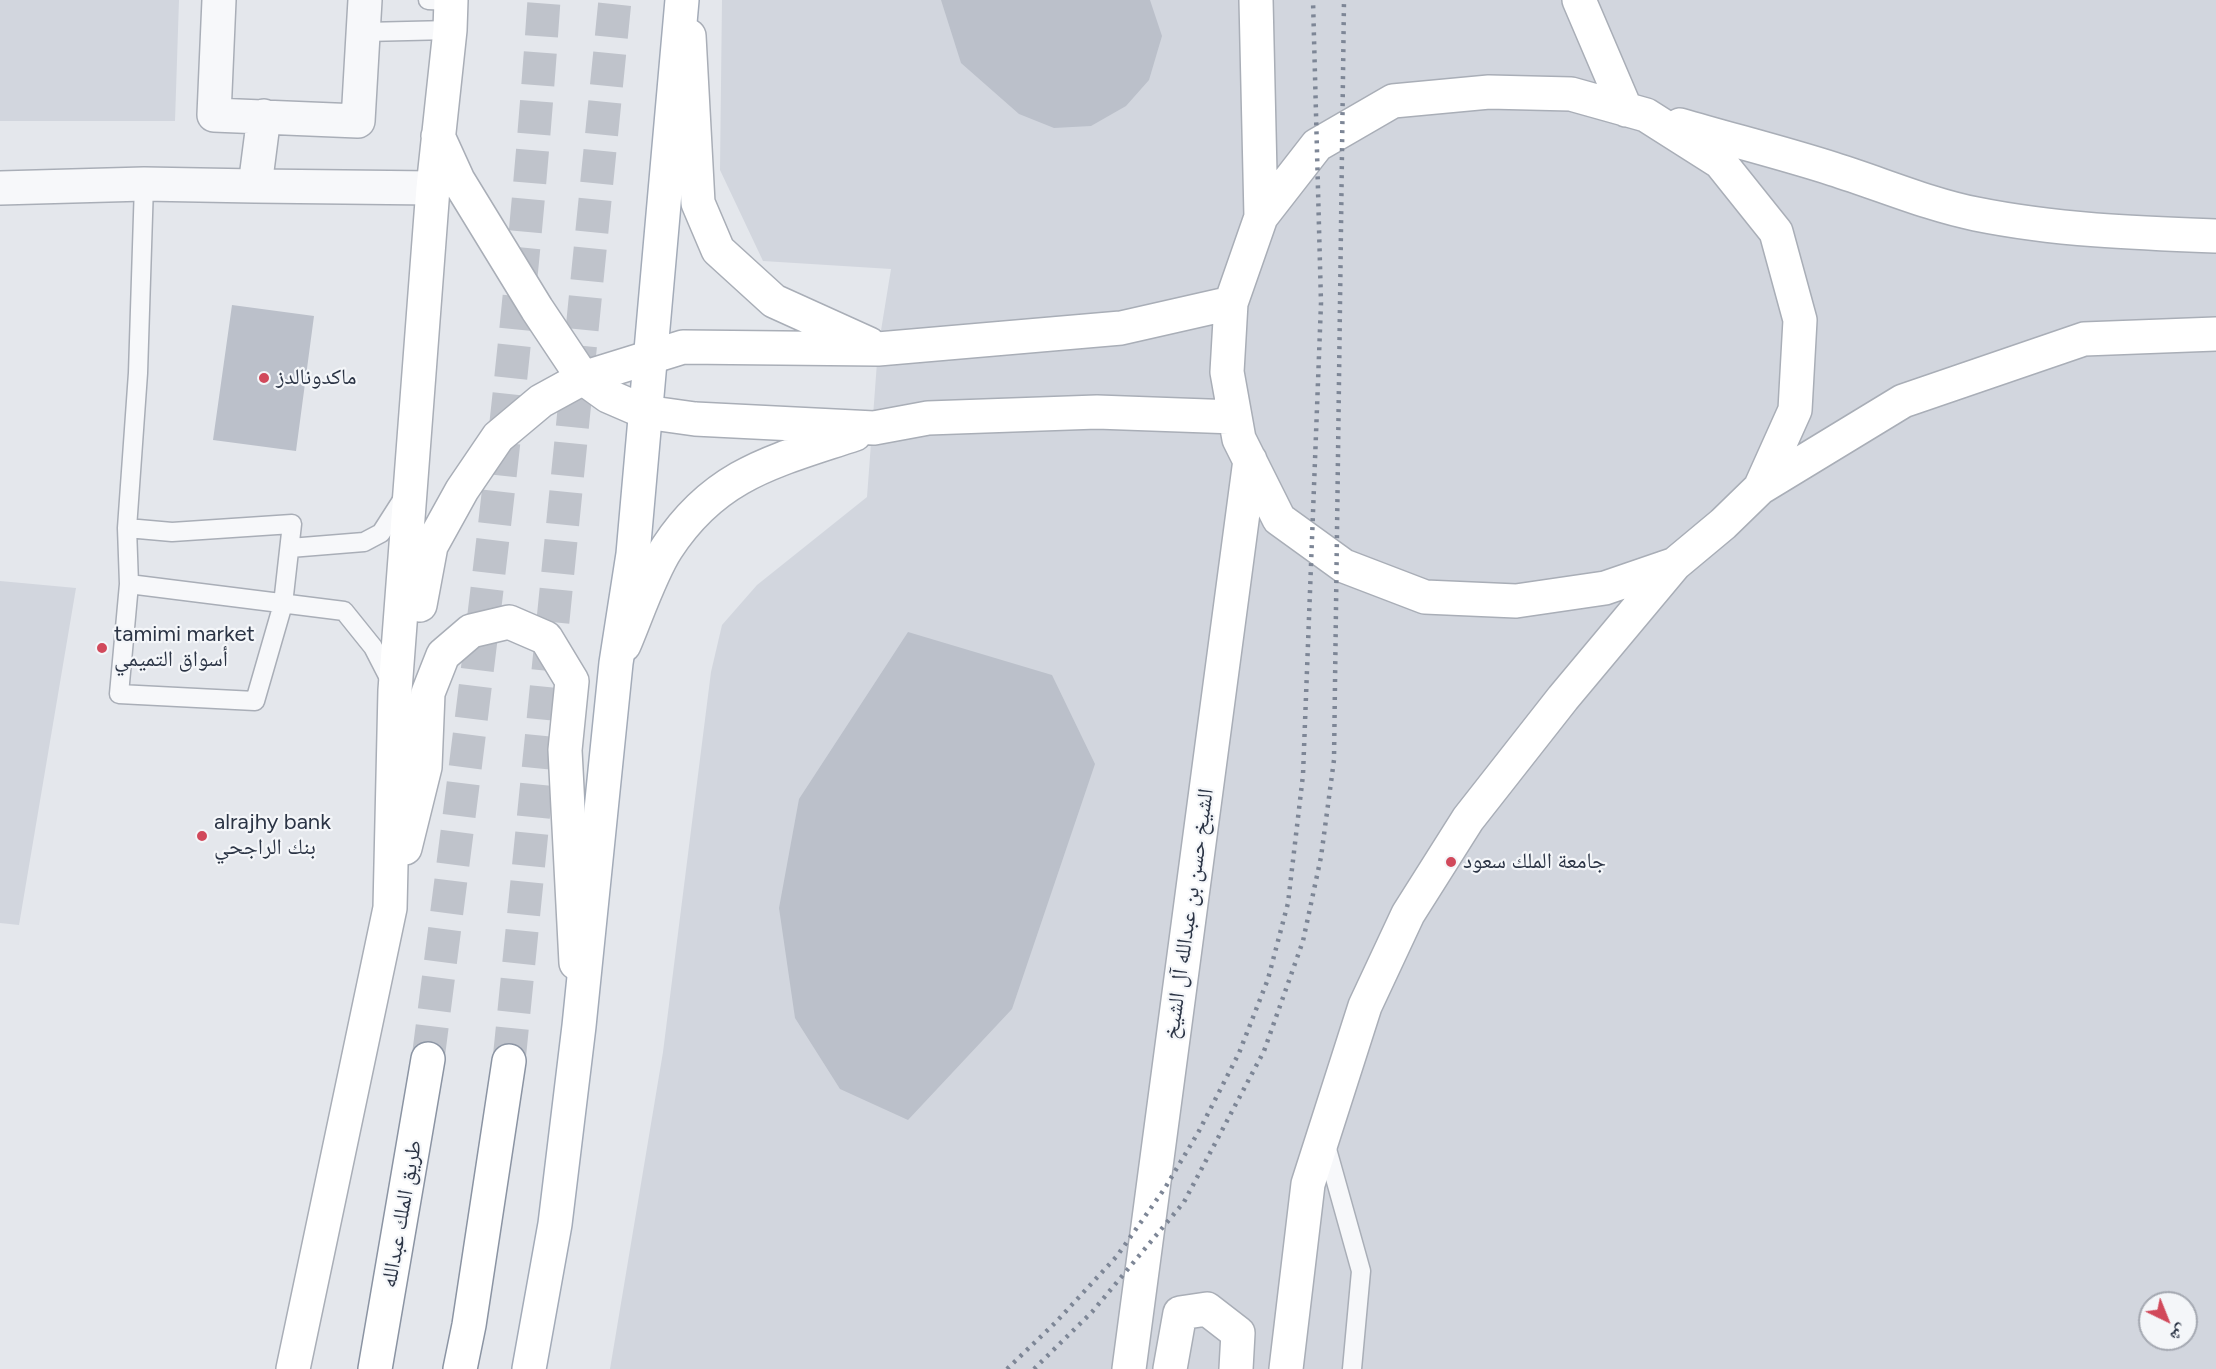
<!DOCTYPE html>
<meta charset="utf-8">
<style>
body{margin:0}
#map{position:relative;width:2216px;height:1369px;overflow:hidden;background:#e4e7ec;font-family:Figtree,"Noto Naskh Arabic",sans-serif}
canvas{display:block}
.north{position:absolute;left:2138px;top:1291px;width:60px;height:60px;box-sizing:border-box;background:#f4f6f9;border:2px solid #a4a8b1;border-radius:50%;rotate:137deg;font-size:16px;font-weight:700;line-height:24px;text-align:center;color:#2b3445}
.north::after{content:'';display:block;margin:auto;width:21px;height:27px;background:#d1495b;clip-path:polygon(50% 0,100% 100%,50% 72%,0 100%)}
</style>
<div id="map">
<canvas width="2216" height="1369"></canvas>
<div class="north">ش</div>
</div>
<script>
const context = document.querySelector('canvas').getContext('2d');
context.lineJoin = 'round';
function paint(path, color) { context.fillStyle = color; context.fill(path, 'evenodd'); }
function strokePath(path, color, width, dash) { context.strokeStyle = color; context.lineWidth = width; context.lineCap = dash ? 'butt' : 'round'; context.setLineDash(dash || []); context.stroke(path); }
function write(font, color, halo, rows, align = 'center') {
  context.font = font + ' Figtree,"Noto Naskh Arabic",sans-serif'; context.lineWidth = 4.5; context.setLineDash([]); context.textBaseline = 'middle'; context.strokeStyle = halo; context.fillStyle = color; for (const [text, x, y, turn = 0] of rows) {
    context.save(); context.translate(x, y); context.rotate((+turn || 0) * Math.PI / 180); context.textAlign = isNaN(turn) ? turn : align; if (halo) context.strokeText(text, 0, 0); context.fillText(text, 0, 0); context.restore();
  }
}
paint(new Path2D(`
 M0,0h179l-4,121h-175z
 M722,0h1494v1369h-1606l53,-317 48,-380 11,-47 35,-40 110,-88 11,-148 13,-80 -128,-8 -43,-91zM2150,1303h36v36h-36z
 M0,581l76,7 -57,337 -19,-2z`), '#d2d6de');
paint(new Path2D(`
 M941,0h209l12,36 -13,44 -23,26 -35,20 -37,2 -35,-14 -58,-51z
 M232,305l82,11 -18,135 -83,-11z
 M908,632l144,43 43,89 -83,245 -104,111 -68,-31 -45,-71 -16,-110 20,-109z`), '#bbc0ca');
strokePath(new Path2D(`
 M428,1059c45,-352 92,-704 116,-1059
 M509,1061l106,-1061`), '#bfc3cb', 33, [33, 16]);
const lane = new Path2D(`
 M428,0l23,1
 M365,32l85,-2
 M144,184l-6,189 -11,155 2,56 215,27 29,36 18,35
 M127,528l45,4 120,-8 -9,80 -28,97 -136,-7 10,-110
 M290,548l74,-6 17,-9 23,-36
 M1325,1142l36,129 -9,98`);
const street = new Path2D(`
 M219,0l-5,115 144,6 7,-121
 M255,186l178,2
 M0,188l144,-4 111,2 9,-70`);
const secondary = new Path2D(`
 M1256,0l5,217 -30,86 -4,69 12,67 40,80 65,47 81,31 91,4 89,-13 70,-24 48,-40 37,-36 35,-78 5,-90 -24,-88 -56,-70 -74,-47 -75,-21 -82,-2 -96,9 -76,44 -56,72
 M1579,0l47,110
 M689,36l9,167 20,47 56,51 95,43
 M1680,125c51,15 103,28 153,44 48,15 94,35 143,45 79,16 160,19 240,22
 M438,136l20,44 79,129 46,69 25,18 37,16 50,7 179,9 54,-10 169,-6 138,5
 M1760,488l143,-87 181,-62 132,-5
 M420,605l11,-59 31,-56 36,-53 43,-36 42,-23 100,-31 195,2 243,-21 110,-25
 M624,645c12,-28 27,-73 43,-97 49,-75 108,-87 188,-114
 M405,848l20,-81 3,-74 15,-38 28,-24 38,-9 37,16 26,43 -7,69 11,213
 M293,1369l97,-461 5,-218 38,-502 17,-158 1,-30
 M1129,1369l121,-909
 M1170,1369l10,-56 27,-4 31,24 -2,36
 M1286,1369l22,-185 57,-178 43,-92 60,-95 95,-121 112,-134`);
const primary = new Path2D(`
 M529,1369l26,-145 24,-198 37,-363 17,-109 49,-554`);
const highway = new Path2D(`
 M375,1369l53,-310
 M460,1369l9,-44 40,-264`);
strokePath(lane, '#a9aeb7', 21);
strokePath(street, '#a9aeb7', 36);
strokePath(secondary, '#a9aeb7', 36);
strokePath(primary, '#a3abb8', 36);
strokePath(highway, '#8b94a3', 36);
strokePath(lane, '#f7f8fa', 18);
strokePath(street, '#f7f8fa', 33);
strokePath(secondary, '#fff', 33);
strokePath(primary, '#fff', 33);
strokePath(highway, '#fff', 33);
strokePath(new Path2D(`
 M1007,1369l49,-47 61,-66 48,-68 34,-57 40,-78 29,-74 20,-76 15,-128 18,-472 -8,-303
 M1034,1369l58,-57 92,-110 80,-151 39,-110 18,-84 13,-97 10,-760`), '#7d8696', 4.5, [3, 6]);
for (const [x, y, r, color] of [
 [264,378,6,"#d1495b"],
 [102,648,6,"#d1495b"],
 [202,836,6,"#d1495b"],
 [1451,862,6,"#d1495b"]
]) { const dot = new Path2D(); dot.arc(x, y, r, 0, 2 * Math.PI); context.fillStyle = color; context.fill(dot); strokePath(dot, '#f4f6f9', 2); }
write('22px', '#2b3445', '#f4f6f9', [
 ["ماكدونالدز",276,378],
 ["tamimi market",114,635],
 ["أسواق التميمي",114,660],
 ["alrajhy bank",214,823],
 ["بنك الراجحي",214,848],
 ["جامعة الملك سعود",1463,862]
], 'left');
write('22px', '#2b3445', '#f4f6f9', [
 ["الشيخ حسن بن عبدالله آل الشيخ",1189,914,-82],
 ["طريق الملك عبدالله",402,1214,-80]
]);
</script>
